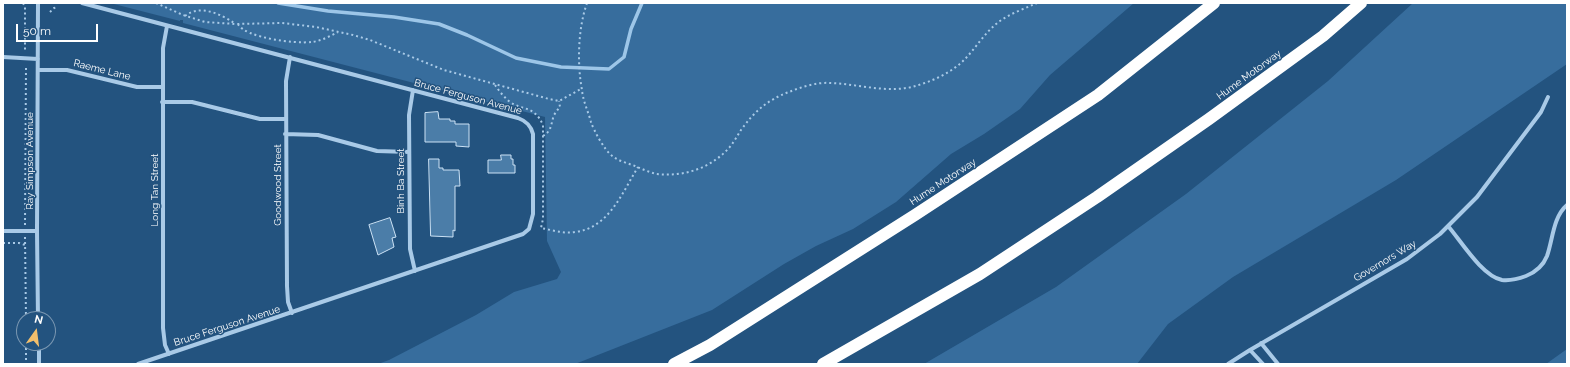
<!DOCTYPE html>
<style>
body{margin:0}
#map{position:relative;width:1570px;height:367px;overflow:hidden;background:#23537f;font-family:Raleway,sans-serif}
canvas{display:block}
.frame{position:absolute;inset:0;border:4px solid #fff;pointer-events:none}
.north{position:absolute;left:16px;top:311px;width:40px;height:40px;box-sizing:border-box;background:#23537f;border:1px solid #7b98b2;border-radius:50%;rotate:14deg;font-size:11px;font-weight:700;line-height:16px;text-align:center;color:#fff}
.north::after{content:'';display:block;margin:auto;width:14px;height:18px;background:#f2bf6c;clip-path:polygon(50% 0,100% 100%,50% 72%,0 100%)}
.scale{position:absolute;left:16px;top:24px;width:82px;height:18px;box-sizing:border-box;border:2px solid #fff;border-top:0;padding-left:5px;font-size:12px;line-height:14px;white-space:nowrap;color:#fff;-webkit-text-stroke:3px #23537f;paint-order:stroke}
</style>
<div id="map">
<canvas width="1570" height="367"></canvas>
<div class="frame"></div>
<div class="north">N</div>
<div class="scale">50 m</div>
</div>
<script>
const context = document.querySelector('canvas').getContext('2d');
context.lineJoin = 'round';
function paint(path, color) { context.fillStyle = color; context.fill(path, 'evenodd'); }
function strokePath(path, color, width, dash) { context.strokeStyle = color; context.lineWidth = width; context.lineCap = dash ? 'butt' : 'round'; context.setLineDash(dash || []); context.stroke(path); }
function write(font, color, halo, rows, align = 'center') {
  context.font = font + ' Raleway,sans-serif'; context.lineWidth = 3; context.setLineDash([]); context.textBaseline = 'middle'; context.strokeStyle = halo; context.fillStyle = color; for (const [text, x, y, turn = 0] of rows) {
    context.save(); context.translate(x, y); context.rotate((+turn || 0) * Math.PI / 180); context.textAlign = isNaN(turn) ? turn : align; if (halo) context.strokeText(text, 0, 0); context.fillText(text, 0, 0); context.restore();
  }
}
paint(new Path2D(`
 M110,3h1024l-84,72 -30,34 -36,25 -33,20 -55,48 -43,27 -37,17 -32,18 -72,46 -137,54h-197l11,-4 87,-45 38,-23 43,-13 4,-7 -14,-31 -2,-124 -362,-94v-3h-3v1z
 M1413,3h154v61l-171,116 -163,97 -65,47 -31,40h-213l132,-77 130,-93 142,-113z
 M1567,349v15h-21z`), '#376d9d');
strokePath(new Path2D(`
 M278,3l50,8 66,6 45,7 28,11 49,23 45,9 48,2 15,-12 7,-28 11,-26`), '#9dc6e8', 3.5);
const building = new Path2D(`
 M438,112l1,7h11v2h5v3h14v23l-13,-1v-4h-31v-29z
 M501,155h10v4h2v6h2v8h-27v-13h13z
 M429,159h10v9h4v2h16l1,16h-5v45l-2,-1v7l-22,-1z
 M390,218l6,19 -4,1 2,9 -16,8 -9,-30z`);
paint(building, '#4b7da8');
strokePath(building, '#cce2f5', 1);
strokePath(new Path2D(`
 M23,3l2,4v44
 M156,3l27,12 22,7 30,2 47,-1 34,4 37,8 17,5 74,30 105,29 10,2 22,-12
 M587,3c-9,25 -10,61 -5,87 1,11 6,21 9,32 3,9 13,27 20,33 7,6 16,8 24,11 7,3 14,6 21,8 27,3 53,-5 72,-25 5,-5 9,-13 13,-19 13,-18 26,-30 48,-38 12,-5 28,-10 41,-9 28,1 54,10 82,4 18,-5 38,-13 52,-27 11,-11 20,-26 32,-36 12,-10 28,-15 41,-21
 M50,12l4,-4 4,-1
 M185,16c14,-12 36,-2 49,7
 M238,24c7,14 58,20 74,18 9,-1 18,-6 26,-10
 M495,85c4,6 9,12 15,17 13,9 24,3 33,23v94l-2,9c11,2 23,6 34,4 34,-4 47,-39 63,-65
 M543,136c9,-5 8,-13 11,-21 2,-3 4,-6 6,-8l-1,-6
 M25,225l1,-160
 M25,237l1,82
 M3,243h16l6,2
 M26,343v21`), '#a9cae7', 2, [2, 3]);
strokePath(new Path2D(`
 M38,3l-1,228 1,88
 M82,3l436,115c8,3 13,7 15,16v80l-4,15 -6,5 -385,130
 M167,26l-4,22v280l2,17 4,9
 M3,57l35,2
 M290,57l-4,24 1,205 1,16 4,11
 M38,70h29l70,17h26
 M413,90l-4,25 1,134 5,22
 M162,102h30l68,17h26
 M285,134l33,1 59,16 32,1
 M1448,226c13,15 34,50 54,54 8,1 16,-1 24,-4 10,-4 17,-10 21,-20 6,-17 6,-39 20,-51
 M3,231h34
 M39,343v21
 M1261,343l17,21
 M1250,350l13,14
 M1228,364l22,-14 157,-91 33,-25 37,-37 64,-85 7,-15`), '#a9cae7', 4);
strokePath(new Path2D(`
 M674,364l36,-19 205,-130 183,-120 116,-92
 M823,364l157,-90 117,-77 112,-78 114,-83 38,-33`), '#fff', 12);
write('10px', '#fff', '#23537f', [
 ["Raeme Lane",102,70,14],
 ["Hume Motorway",1249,75,-36],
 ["Bruce Ferguson Avenue",468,97,15],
 ["Ray Simpson Avenue",30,161,-90],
 ["Binh Ba Street",401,181,-90],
 ["Hume Motorway",943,182,-33],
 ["Goodwood Street",278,185,-90],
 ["Long Tan Street",155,190,-90],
 ["Governors Way",1385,261,-31],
 ["Bruce Ferguson Avenue",227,326,-18]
]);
</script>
